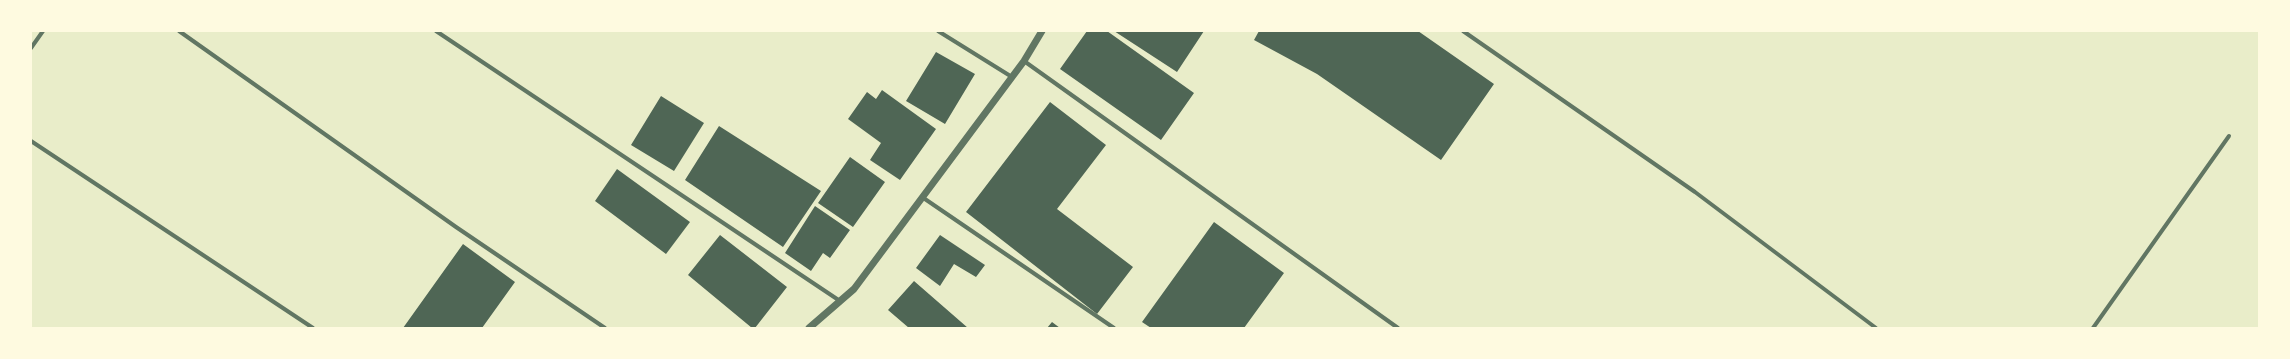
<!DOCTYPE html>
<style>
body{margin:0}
#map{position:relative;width:2290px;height:359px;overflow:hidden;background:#e9edc9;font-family:"Alegreya Sans",sans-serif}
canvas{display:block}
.frame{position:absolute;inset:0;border:32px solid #fefae0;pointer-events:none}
</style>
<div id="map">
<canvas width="2290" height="359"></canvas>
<div class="frame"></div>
</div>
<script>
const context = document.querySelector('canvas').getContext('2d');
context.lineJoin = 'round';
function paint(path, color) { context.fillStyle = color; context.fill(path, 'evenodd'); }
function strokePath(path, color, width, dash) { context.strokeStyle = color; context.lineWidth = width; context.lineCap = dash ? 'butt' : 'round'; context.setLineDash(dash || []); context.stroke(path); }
paint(new Path2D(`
 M1087,31h20l87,62 -33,47 -101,-71z
 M1114,31h90l-27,41z
 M1259,31h159l76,53 -53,76 -124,-86 -63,-34z
 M936,52l39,22 -30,50 -39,-23z
 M882,90l54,39 -36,51 -30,-20 11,-17 -33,-24 19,-27 9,7z
 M661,96l43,27 -30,48 -43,-26z
 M1050,102l56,43 -49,64 76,58 -36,47 -131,-102z
 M719,126l102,65 -38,56 -98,-67z
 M850,157l35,25 -32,45 -35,-24z
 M617,169l73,53 -24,32 -71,-53z
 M815,206l35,24 -20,28 -7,-5 -12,18 -26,-18z
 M1214,222l70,51 -40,55h-93l-9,-6z
 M720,235l67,52 -32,41h-3l-64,-53z
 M940,235l45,30 -9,12 -22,-13 -14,22 -24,-18z
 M463,244l52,38 -33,46h-79z
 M914,281l54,47h-59l-21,-18z
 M1052,322l8,6h-13z`), '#4f6655');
strokePath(new Path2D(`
 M179,31l277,196 149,101
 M436,31l404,270
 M938,31l74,46
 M1463,31l232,161 181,136
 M31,48l12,-17
 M1024,61l374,267
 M31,141l282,187
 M922,197l192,131
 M2093,328l136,-192`), '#617663', 4);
strokePath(new Path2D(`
 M809,328l45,-39 170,-228 18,-30`), '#617663', 7);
</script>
